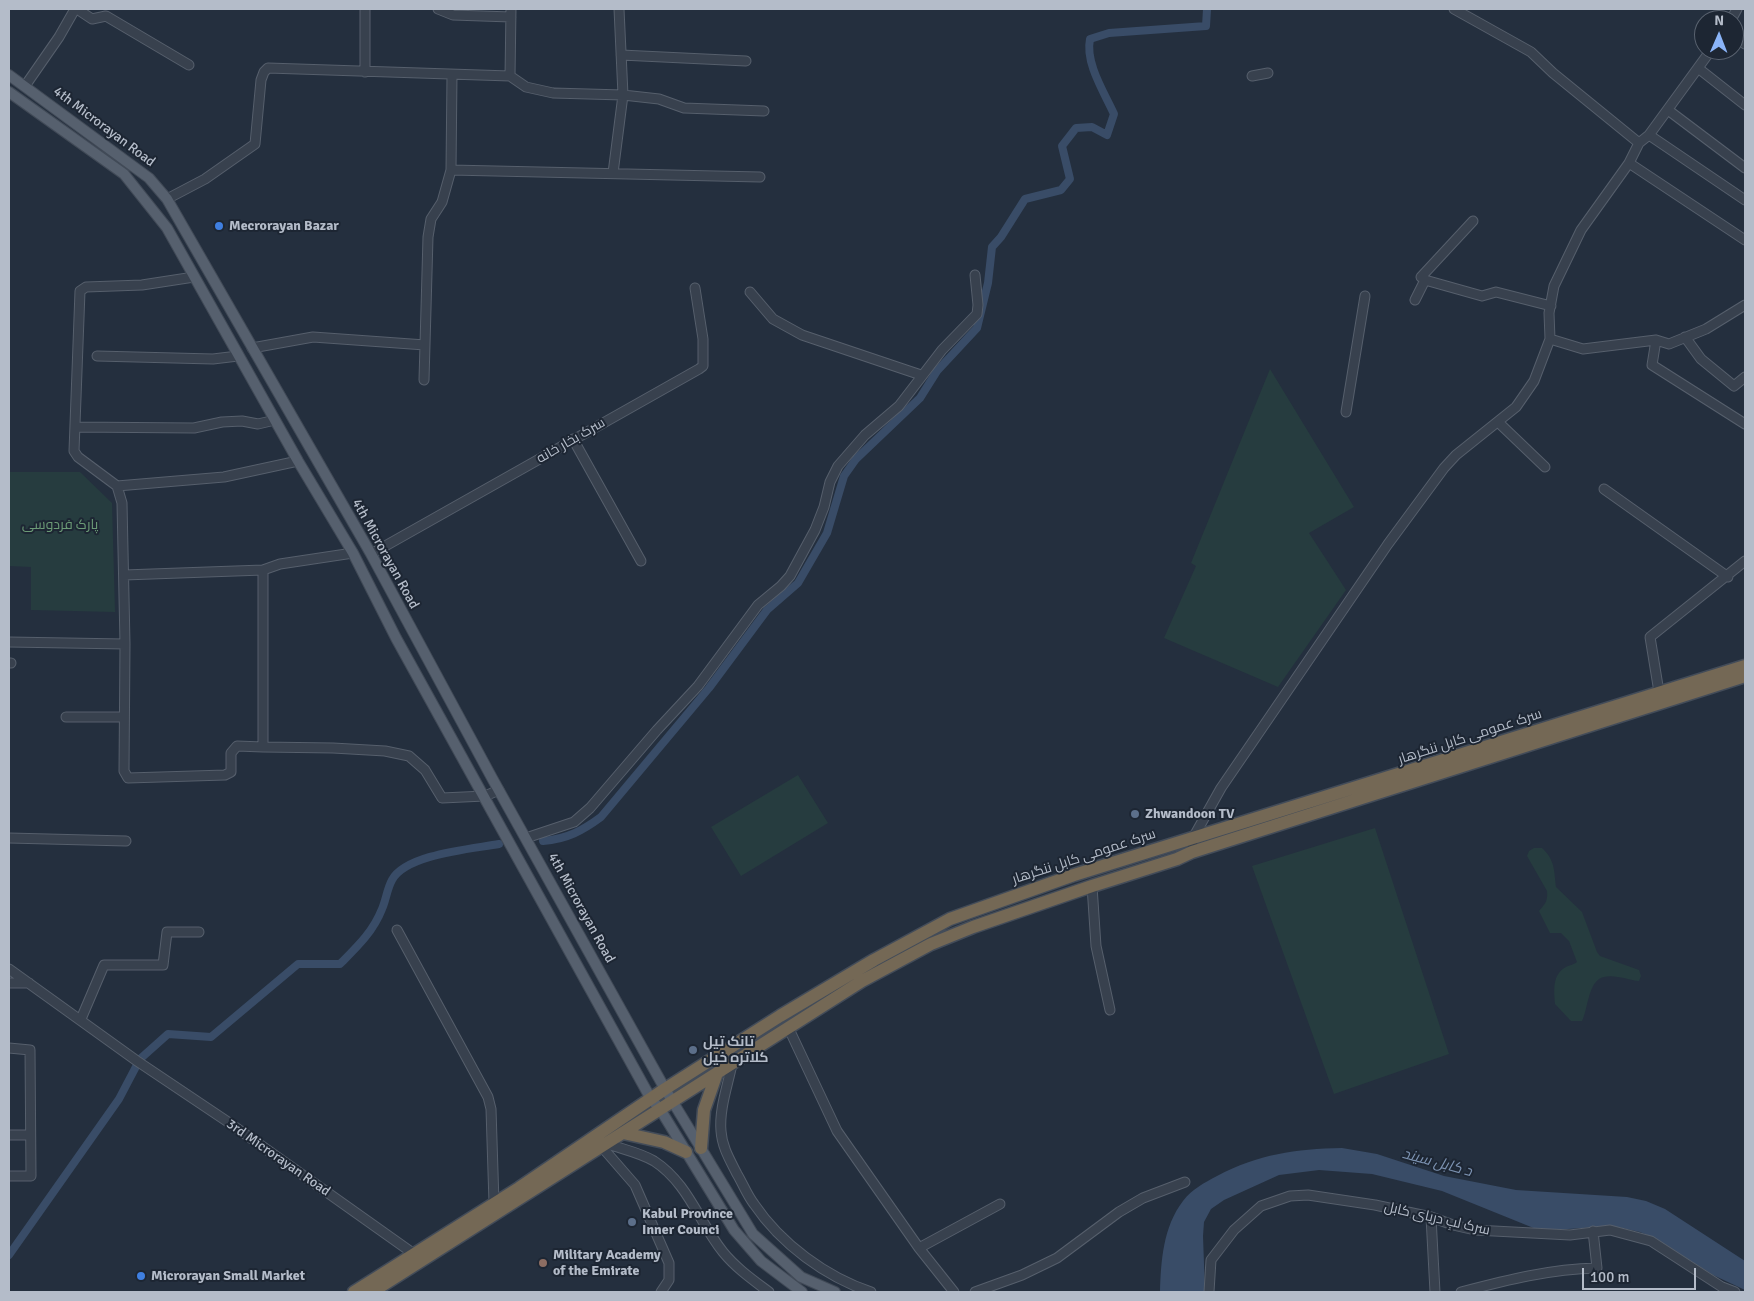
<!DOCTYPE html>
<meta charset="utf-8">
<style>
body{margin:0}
#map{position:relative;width:1754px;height:1301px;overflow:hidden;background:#242f3e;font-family:Signika,sans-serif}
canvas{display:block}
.frame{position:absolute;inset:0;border:10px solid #b4bcc9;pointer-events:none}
.north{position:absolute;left:1694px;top:10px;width:50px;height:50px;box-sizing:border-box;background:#1d2633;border:1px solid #59626f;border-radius:50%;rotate:1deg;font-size:14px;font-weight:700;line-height:20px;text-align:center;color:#b4bcc9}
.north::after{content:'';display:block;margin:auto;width:18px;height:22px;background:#8ab4f8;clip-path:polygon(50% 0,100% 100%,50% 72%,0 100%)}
.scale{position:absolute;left:1582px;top:1268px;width:114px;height:22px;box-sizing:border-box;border:2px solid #b4bcc9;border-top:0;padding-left:6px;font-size:15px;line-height:18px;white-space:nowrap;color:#b4bcc9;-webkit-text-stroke:4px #1d2633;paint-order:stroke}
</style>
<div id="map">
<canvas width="1754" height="1301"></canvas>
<div class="frame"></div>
<div class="north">N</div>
<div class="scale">100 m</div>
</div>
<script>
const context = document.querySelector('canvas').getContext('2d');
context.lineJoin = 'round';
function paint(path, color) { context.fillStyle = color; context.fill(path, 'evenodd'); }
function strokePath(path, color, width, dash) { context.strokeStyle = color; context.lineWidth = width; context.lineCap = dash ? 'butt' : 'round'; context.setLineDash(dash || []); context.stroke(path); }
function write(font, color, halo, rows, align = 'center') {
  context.font = font + ' Signika,Cairo,sans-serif'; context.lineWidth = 4; context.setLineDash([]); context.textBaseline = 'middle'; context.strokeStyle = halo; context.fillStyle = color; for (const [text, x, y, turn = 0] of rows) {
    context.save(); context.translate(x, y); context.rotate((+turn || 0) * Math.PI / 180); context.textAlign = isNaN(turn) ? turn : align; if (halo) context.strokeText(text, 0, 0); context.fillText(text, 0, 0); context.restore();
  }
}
paint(new Path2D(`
 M1270,369l84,138 -45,26 37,57 -68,97 -114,-49 32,-72 -5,-3z
 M9,472h71l32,31 3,109 -84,-2v-43l-22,-1z
 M798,775l30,48 -87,53 -30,-49z
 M1375,828l74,226 -115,40 -82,-228z
 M1534,848h8c13,12 12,22 14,39l26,25 15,40 3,4 39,14 2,6 -2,5c-10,-1 -25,-7 -35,-4 -16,3 -16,33 -22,44h-11l-16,-17c-1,-13 -3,-30 11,-37 4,-2 7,-2 11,-5l-8,-21 -8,-8h-11l-11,-22c6,-7 9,-10 8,-20l-20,-35 2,-5z`), '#263c3f');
paint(new Path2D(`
 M1342,1148l35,6 67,22 72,14 111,7 19,4 19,8 80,52v29l-32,-15 -58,-37 -15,-6 -23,-5h-21l-55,4 -99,-40 -70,-17 -53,-4 -40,5 -55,25 -13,9 -7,13 -1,14 2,56h-45c1,-31 3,-65 23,-91 9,-12 21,-18 34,-25 42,-22 78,-27 125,-28z`), '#394c67');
strokePath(new Path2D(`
 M543,841c24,-2 39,-10 58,-24l108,-129 58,-78 31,-27 29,-50 17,-57 12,-17 64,-61 17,-27 40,-43 11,-45 4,-36 9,-10 24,-38 36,-9 9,-11 -8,-33 14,-18 16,-1 15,8 7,-21c-10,-22 -29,-51 -24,-75l19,-6 97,-7 1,-17
 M9,1255l110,-156 21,-40 28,-25 43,3 87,-73h42c17,-17 33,-32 42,-55 4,-9 5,-20 10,-29 14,-26 80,-31 107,-36`), '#394c67', 8);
const minor = new Path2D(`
 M77,9l15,10 14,-3 83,49
 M438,9l15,6 58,2
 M1454,9l77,43 22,21 86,70
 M1731,20l6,-11
 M1734,36l11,8
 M621,55l125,6
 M1698,68l47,37
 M365,72v-63
 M510,76l1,-67
 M1252,76l16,-3
 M25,86l34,-49 16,-28
 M1668,110l77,58
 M1649,135l96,65
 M1629,163l116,77
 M451,170l309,7
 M613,173l10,-78 -4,-86
 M167,199l38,-20 50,-35 6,-64 3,-8 4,-4 242,8 16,11 27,6 70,2 36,4 25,9 80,3
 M1425,280l57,16 14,-4 55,14
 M750,292l23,27 29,16 119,40
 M1415,300l10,-20 -4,-3 52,-56
 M1685,337l16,22 33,27 11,-9
 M1550,339l33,10 73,-9 13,4 37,-15 39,-24
 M1656,340l-4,25 93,59
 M252,348l61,-11 112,8
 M97,356l116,3 25,-3
 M424,380l4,-143 3,-18 11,-17 9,-32 1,-95
 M1346,412l19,-116
 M1498,422l47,45
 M75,427l119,1 28,-6 20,-1 16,3 17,-4
 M573,439l68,122
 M117,486l-39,-29 -4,-6 6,-160 6,-4 56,-2 52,-8
 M1604,489l124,88
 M371,554l328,-185 4,-3v-27l-8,-51
 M263,570v177l70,1 52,3 24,5 16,14 17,28 43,-2 14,-6
 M124,575l139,-5 17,-6 73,-11
 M9,642l116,2 -3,-141 -5,-17 107,-9 74,-16
 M125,644l-1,127 4,7 97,-3 6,-3v-19l6,-7 26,1
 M9,663h2
 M1659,692l-9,-55 95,-76
 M66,717h58
 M9,838l117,3
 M526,838l48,-16 16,-14 67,-78 41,-44 60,-81 23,-19 9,-10 25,-46 9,-23 6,-25 8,-16 27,-31 34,-29 43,-56 35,-36 1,-9 -3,-30
 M1192,852l1,-14 28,-50 167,-244 56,-76 12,-13 60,-48 18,-26 16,-42 -1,-26 5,-27 27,-56 48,-67 10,-20 10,-8 62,-85
 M1092,886l4,60 14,64
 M397,930l91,167 3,12 3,94
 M9,969l128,92 91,61 186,132
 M9,983h20
 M81,1019l23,-54h59l4,-33h32
 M789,1029l48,102 82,117 35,44
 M9,1048l21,2 1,126h-22
 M732,1064c-4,21 -13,45 -11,67 1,16 9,29 16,43 6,10 10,21 17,30 27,40 72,73 117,88
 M9,1135h21
 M608,1144c14,5 33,9 46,17 34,22 45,61 69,91 13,16 30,28 46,40
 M602,1147l33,38 34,78v17l-8,12
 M1431,1217l4,75
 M919,1248l81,-44
 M975,1292l47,-17 35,-17 62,-46 24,-14 42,-16
 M1209,1292l2,-32 23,-30 27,-24 29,-10 18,-1 67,10 56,12 22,8 22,5 95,5 40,-5 41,11 71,46 13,5
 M1461,1292c46,-12 89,-23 136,-24l-4,-37`);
const major = new Path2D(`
 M9,75l140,103 18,21 204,355 121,224 173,311 88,145 48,43 34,15
 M9,92l115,82 43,54 131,233 55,92 43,85 255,461 9,10 74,121 27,31 41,31`);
const highway = new Path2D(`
 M623,1133l41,9 22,10
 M701,1148l3,-38 13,-37
 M354,1292l165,-104 146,-99 115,-73 94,-56 76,-41 124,-44 671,-209
 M372,1292l490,-311 69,-37 42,-17 119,-41 85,-27 15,-7 553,-176`);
strokePath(minor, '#565f6c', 11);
strokePath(major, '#414a57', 12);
strokePath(highway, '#434c59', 15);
strokePath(minor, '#38414e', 9);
strokePath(major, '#56606e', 10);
strokePath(highway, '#746855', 12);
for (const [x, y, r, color] of [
 [219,226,5,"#3f7fe0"],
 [1135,814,5,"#5c6f8a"],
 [693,1050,5,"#5c6f8a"],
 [632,1222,5,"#5c6f8a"],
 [543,1263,5,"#8d6e63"],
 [141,1276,5,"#3f7fe0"]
]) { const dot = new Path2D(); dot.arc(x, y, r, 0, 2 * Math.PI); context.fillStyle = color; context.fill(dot); strokePath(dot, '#1d2633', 2); }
write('14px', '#b4bcc9', '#1d2633', [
 ["4th Microrayan Road",104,127,37],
 ["سرک بخار خانه",571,441,-30],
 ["4th Microrayan Road",385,554,61],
 ["سرک عمومی کابل ننگرهار",1470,737,-18],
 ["سرک عمومی کابل ننگرهار",1084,857,-18],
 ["4th Microrayan Road",581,908,61],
 ["3rd Microrayan Road",278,1158,35],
 ["سرک لبِ دریای کابل",1437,1219,13]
]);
write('bold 14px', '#b4bcc9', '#1d2633', [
 ["Mecrorayan Bazar",229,226],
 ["Zhwandoon TV",1145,814],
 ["تانک تیل",703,1042],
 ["کلاتره خیل",703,1058],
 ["Kabul Province",642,1214],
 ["Inner Counci",642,1230],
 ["Military Academy",553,1255],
 ["of the Emirate",553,1271],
 ["Microrayan Small Market",151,1276]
], 'left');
write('14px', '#6b9a76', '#1d2633', [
 ["پارک فردوسی",60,525]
]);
write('italic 15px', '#7c92b1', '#1d2633', [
 ["د کابل سيند",1437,1163,15]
]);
</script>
